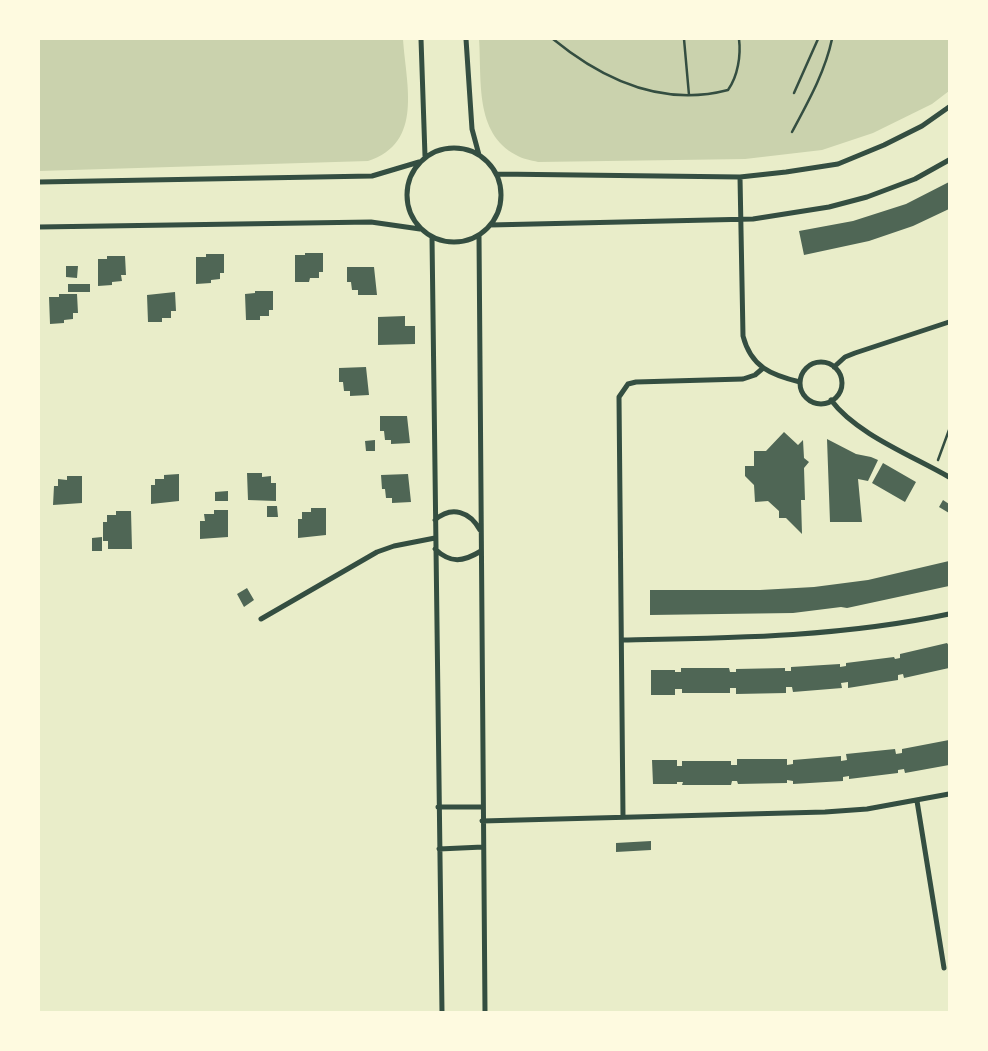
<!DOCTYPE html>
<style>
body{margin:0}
#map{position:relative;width:988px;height:1051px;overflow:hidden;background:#e9edc9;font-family:"Source Sans 3",sans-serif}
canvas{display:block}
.frame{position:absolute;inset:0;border:40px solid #fefae0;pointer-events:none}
</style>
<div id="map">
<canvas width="988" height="1051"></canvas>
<div class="frame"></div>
</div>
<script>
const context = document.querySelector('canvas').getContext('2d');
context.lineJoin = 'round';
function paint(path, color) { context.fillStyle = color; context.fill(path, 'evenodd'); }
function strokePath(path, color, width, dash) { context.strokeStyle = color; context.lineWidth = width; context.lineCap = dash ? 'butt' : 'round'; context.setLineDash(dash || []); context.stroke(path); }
paint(new Path2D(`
 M39,39h364c3,46 21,104 -35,122l-329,10z
 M479,39h470v52l-17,13 -59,29 -51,17 -77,9 -207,3c-7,-2 -16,-3 -22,-7 -42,-22 -34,-76 -37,-116z`), '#cad2ad');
paint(new Path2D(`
 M949,182v27l-36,17 -44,15 -65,14 -5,-24 54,-10 53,-17z
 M305,253h18v19h-4v6h-9l-1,4h-14v-27h10z
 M206,254h18v19h-4v6l-9,1v3l-15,1v-27h10z
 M107,256h18l1,19h-5l1,6 -10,1v3l-14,1v-27h9z
 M66,266h12l-1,12 -11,-1z
 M347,267h27l3,28h-19v-5h-6l-1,-8h-4z
 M68,284h22v8h-22z
 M255,291h18v19h-4v6h-9v4h-14l-1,-26 10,-1z
 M175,292l1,19h-5v7h-9v4h-14l-1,-27z
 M59,294h18l1,19h-5v6l-9,1v3l-14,1 -1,-27h10z
 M405,316v10h10v18l-37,1v-28z
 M366,367l3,28 -19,1v-5h-6l-1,-9h-4v-14z
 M380,416h27l3,27 -19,1v-4h-6l-1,-9h-4z
 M784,432l14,13 5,-5 1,18 5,4 -5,6 1,32h-4l1,34 -16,-16h-7v-7l-11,-10 -13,1 -1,-17 -9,-9v-10h9v-15h12z
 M827,439l29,15 15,3 7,3 -10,21 -10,-2 4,43h-32z
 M375,440v11h-9l-1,-10z
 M883,463l33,19 -11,20 -33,-19z
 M247,473h15v4l9,-1v7h5v18l-28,-1z
 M179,474v27l-28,3v-19h4v-6h9v-4z
 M408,474l3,28 -19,1v-5h-6l-1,-9h-3l-1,-14z
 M67,476h15v27l-29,2 1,-19h4v-7l9,1z
 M228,491v10h-13v-9z
 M943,500l6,4v9l-10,-6z
 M267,506h10l1,11h-11z
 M311,508h15v27l-28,3v-19h4v-7h9z
 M214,510h14v27l-28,2v-18h5l-1,-7h10z
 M116,511h15l1,38h-24v-8h-5v-19h4v-7h9z
 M102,537v14h-10v-13z
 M949,561v25l-102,22 -6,-1 -48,6 -143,2v-25h110l54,-3 54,-7z
 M247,588l7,12 -10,7 -7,-13z
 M947,643l2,3v22l-45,10 -1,-4 -5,1v5l-50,8v-6l-7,1 1,5 -49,4 -1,-5h-6v6l-50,1v-6h-6v5h-48v-4h-7v6h-24v-25h24v2h6v-4h48l1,4h6v-3l49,-1v3h6v-4l49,-3v3l6,-1v-3l48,-6 1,2 5,-1v-4z
 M949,740v25l-44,8 -1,-4 -6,1v3l-49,6v-3l-6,1v4l-50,3v-3l-6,-1v3l-49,1 -1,-3h-5l-1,4h-49l1,-3h-6v2h-24l-1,-24h25v6h5v-5h49v4h6v-6h50v6l6,-1v-4l48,-4v5l6,-1 -1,-6 49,-5 1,5 6,-1v-4z
 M651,841v9l-35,2v-9z`), '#4f6655');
strokePath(new Path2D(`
 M553,39c50,41 110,68 175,51 10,-14 13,-35 11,-51
 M684,39l5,56
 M794,93l24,-54
 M792,132c16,-30 33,-60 40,-93
 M938,460l11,-30`), '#344e41', 2.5);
strokePath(new Path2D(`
 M421,39l4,117
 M466,39l6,90 7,26
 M407 195a47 47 0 1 1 94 0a47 47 0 1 1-94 0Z
 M497,174l243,3 46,-5 52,-8 46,-19 38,-19 27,-19
 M740,177l3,159c8,31 28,39 57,46
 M39,182l333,-6 47,-14
 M490,225l263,-6 76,-12 38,-10 48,-18 34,-19
 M39,227l332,-5 49,7
 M479,235l6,777
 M432,237l10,775
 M800 383a21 21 0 1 1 42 0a21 21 0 1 1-42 0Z
 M834,367l11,-10 10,-4 94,-31
 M831,400c25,34 82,56 118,77
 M435,520c17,-15 35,-8 45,10
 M435,549c16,15 28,13 46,2
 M261,619l116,-67 17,-6 41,-8
 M622,640c110,-2 219,-3 327,-26
 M917,801l27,167
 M438,807h44
 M623,817l-4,-420 9,-13 8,-2 107,-3 12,-4 7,-6
 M482,821l343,-9 42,-3 82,-15
 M439,849l44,-2`), '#344e41', 5);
</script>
